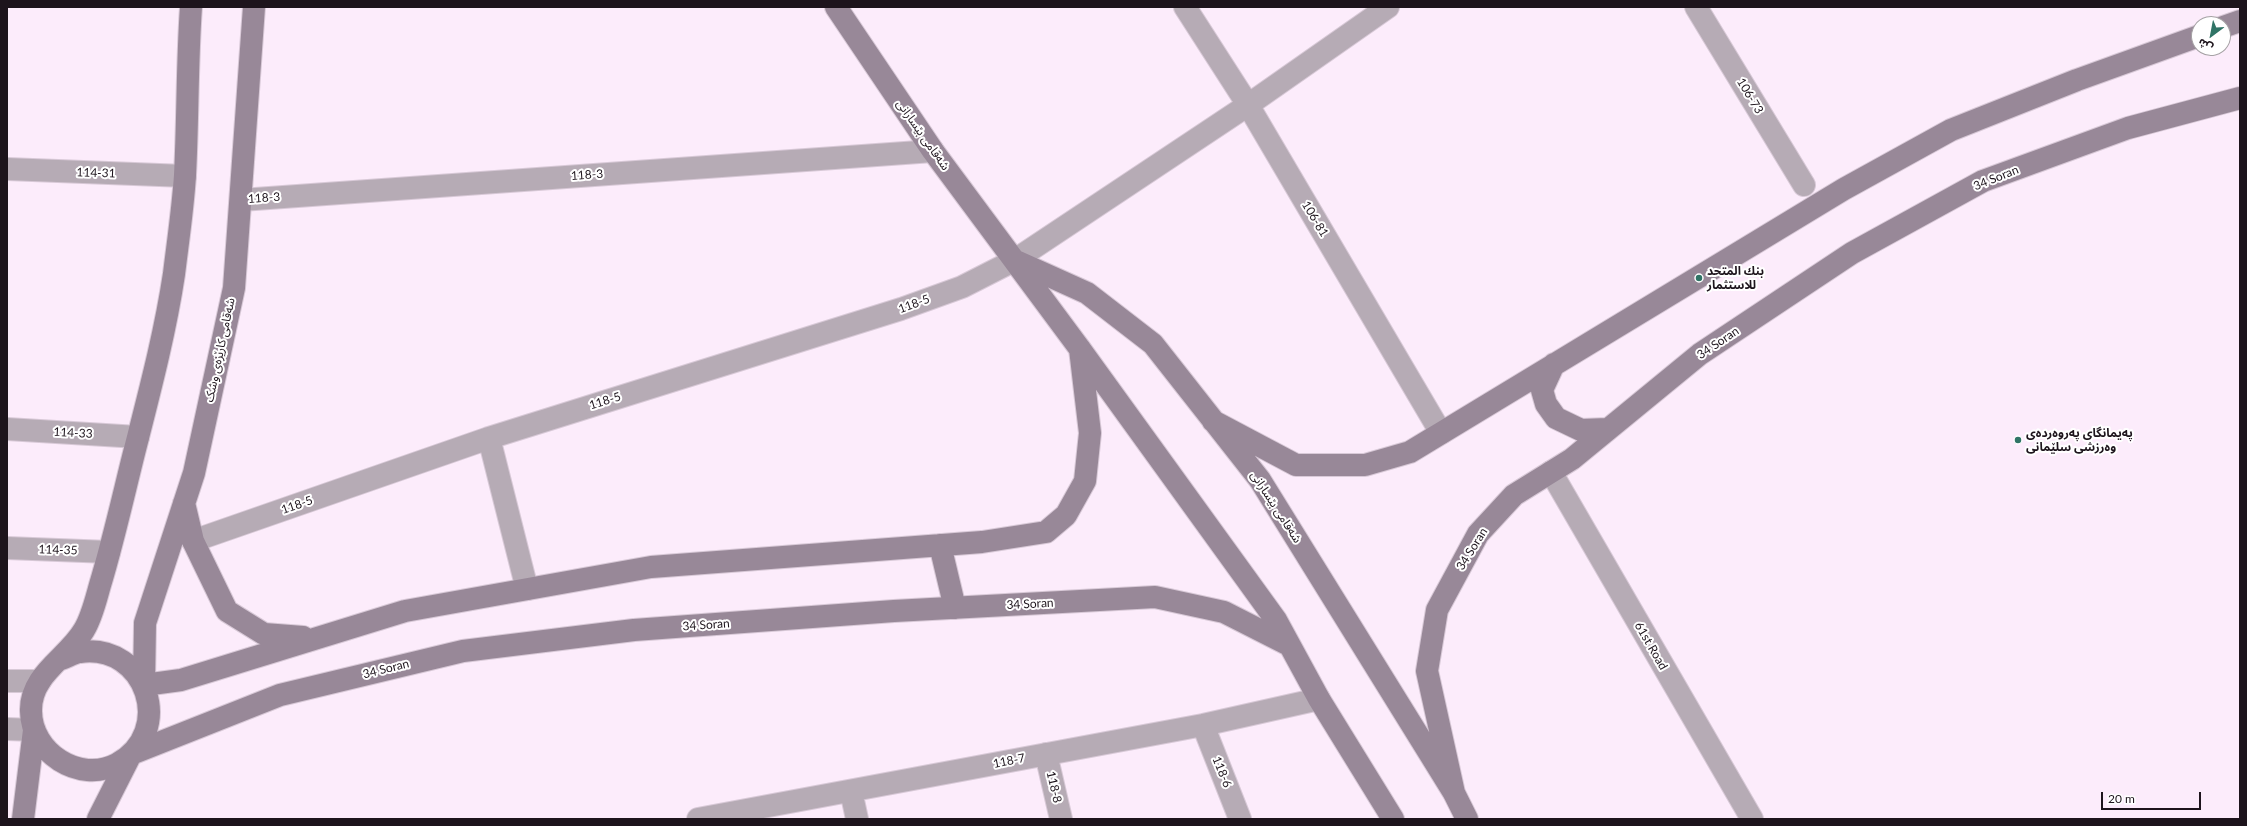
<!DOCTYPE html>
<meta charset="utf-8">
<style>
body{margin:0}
#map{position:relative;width:2247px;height:826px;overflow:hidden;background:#fcecfb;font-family:Lato,"Noto Sans Arabic",sans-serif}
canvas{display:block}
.frame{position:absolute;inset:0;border:8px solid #1d141c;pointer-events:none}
.north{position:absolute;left:2191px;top:16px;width:40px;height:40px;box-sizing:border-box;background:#fff;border:1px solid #a5a1a4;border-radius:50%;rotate:212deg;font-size:11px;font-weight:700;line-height:16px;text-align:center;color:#1d141c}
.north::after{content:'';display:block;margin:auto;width:14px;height:18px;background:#307466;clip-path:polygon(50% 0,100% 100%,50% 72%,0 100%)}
.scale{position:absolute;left:2101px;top:792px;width:100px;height:18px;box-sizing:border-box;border:2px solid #1d141c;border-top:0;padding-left:5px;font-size:12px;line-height:14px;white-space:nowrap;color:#1d141c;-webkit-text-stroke:3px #fff;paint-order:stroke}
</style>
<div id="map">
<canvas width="2247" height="826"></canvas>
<div class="frame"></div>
<div class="north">ش</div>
<div class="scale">20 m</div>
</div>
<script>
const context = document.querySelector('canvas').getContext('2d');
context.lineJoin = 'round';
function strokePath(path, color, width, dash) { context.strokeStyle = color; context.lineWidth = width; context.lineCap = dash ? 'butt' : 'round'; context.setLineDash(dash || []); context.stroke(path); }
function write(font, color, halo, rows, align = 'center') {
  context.font = font + ' Lato,"Noto Sans Arabic",sans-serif'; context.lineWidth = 4; context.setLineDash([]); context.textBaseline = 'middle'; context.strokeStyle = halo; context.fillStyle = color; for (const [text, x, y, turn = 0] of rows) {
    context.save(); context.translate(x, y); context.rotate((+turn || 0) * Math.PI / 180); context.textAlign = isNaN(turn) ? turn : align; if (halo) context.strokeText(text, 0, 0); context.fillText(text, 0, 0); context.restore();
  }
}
const minor = new Path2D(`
 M1185,7l63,98 193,328
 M1696,7l108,178
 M7,169l178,7
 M241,200l692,-49
 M7,429l131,8
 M489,438l38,151
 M1551,472l201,347
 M193,541l296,-103 412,-129 61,-22 53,-27 233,-155 140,-98
 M7,548l102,4
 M7,681h33
 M1203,725l37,94
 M7,729l27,1
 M1046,754l15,65
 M851,791l6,28
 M698,819l505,-94 116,-26`);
const secondary = new Path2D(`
 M254,7l-20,281 -40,185 -49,150 -1,62 37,-5 224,-69 246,-44 331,-25 64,-10 20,-17 19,-34 5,-48 -10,-84
 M836,7l97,144 147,198 196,271 43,79 74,120
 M2223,27l17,-6
 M1016,261l71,32 66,51 107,136 194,313 13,26
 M1554,364l-12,26 4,14 10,14 25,12 27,-1
 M1213,421l83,44h69l45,-13 434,-263 107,-59 126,-50 122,-44
 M184,503l9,38 34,70 37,23 39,3
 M940,545l15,63
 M61,659c6,-2 13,-6 19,-7 67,-9 96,80 37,112 -38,20 -86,-12 -86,-53 -1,-37 37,-53 53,-81 8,-13 12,-31 16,-45 13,-43 23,-88 34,-132 15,-59 31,-119 40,-179 4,-33 9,-66 11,-99 3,-56 2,-112 6,-168
 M1454,793l-27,-122 10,-61 41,-76 36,-39 58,-36 128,-105 152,-101 131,-72 145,-53 112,-30
 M23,819l11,-89
 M98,819l33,-65 149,-59 183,-44 171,-21 260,-19 261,-14 69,15 65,33`);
strokePath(minor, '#d8c9d7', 24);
strokePath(secondary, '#d8c9d7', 24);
strokePath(minor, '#b6abb5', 22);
strokePath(secondary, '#988898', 22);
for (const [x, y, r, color] of [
 [1699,278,4,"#307466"],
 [2018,440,4,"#307466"]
]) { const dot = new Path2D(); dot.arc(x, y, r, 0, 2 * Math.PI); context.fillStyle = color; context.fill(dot); strokePath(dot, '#fff', 1.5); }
write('12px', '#1d141c', '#fff', [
 ["106-73",1750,96,59],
 ["شەقامی بێسارانی",923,135,55],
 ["114-31",96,173,2],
 ["118-3",587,175,-4],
 ["34 Soran",1996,178,-22],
 ["118-3",264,198,-4],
 ["106-81",1315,219,59],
 ["118-5",914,304,-20],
 ["34 Soran",1718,343,-34],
 ["شەقامی کارێزەی وشک",220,350,-78],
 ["118-5",605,401,-17],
 ["114-33",73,433,3],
 ["118-5",297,505,-19],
 ["شەقامی بێسارانی",1276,507,57],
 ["34 Soran",1472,549,-58],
 ["114-35",58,550,2],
 ["34 Soran",1030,604,-3],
 ["34 Soran",706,625,-4],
 ["61st Road",1651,646,60],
 ["34 Soran",386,669,-14],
 ["118-7",1009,761,-11],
 ["118-6",1222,772,68],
 ["118-8",1054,787,77]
]);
write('bold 12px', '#1d141c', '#fff', [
 ["بنك المتحد",1707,271],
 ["للاستثمار",1707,285],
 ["پەیمانگای پەروەردەی",2026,433],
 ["وەرزشی سلێمانی",2026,447]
], 'left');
</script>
